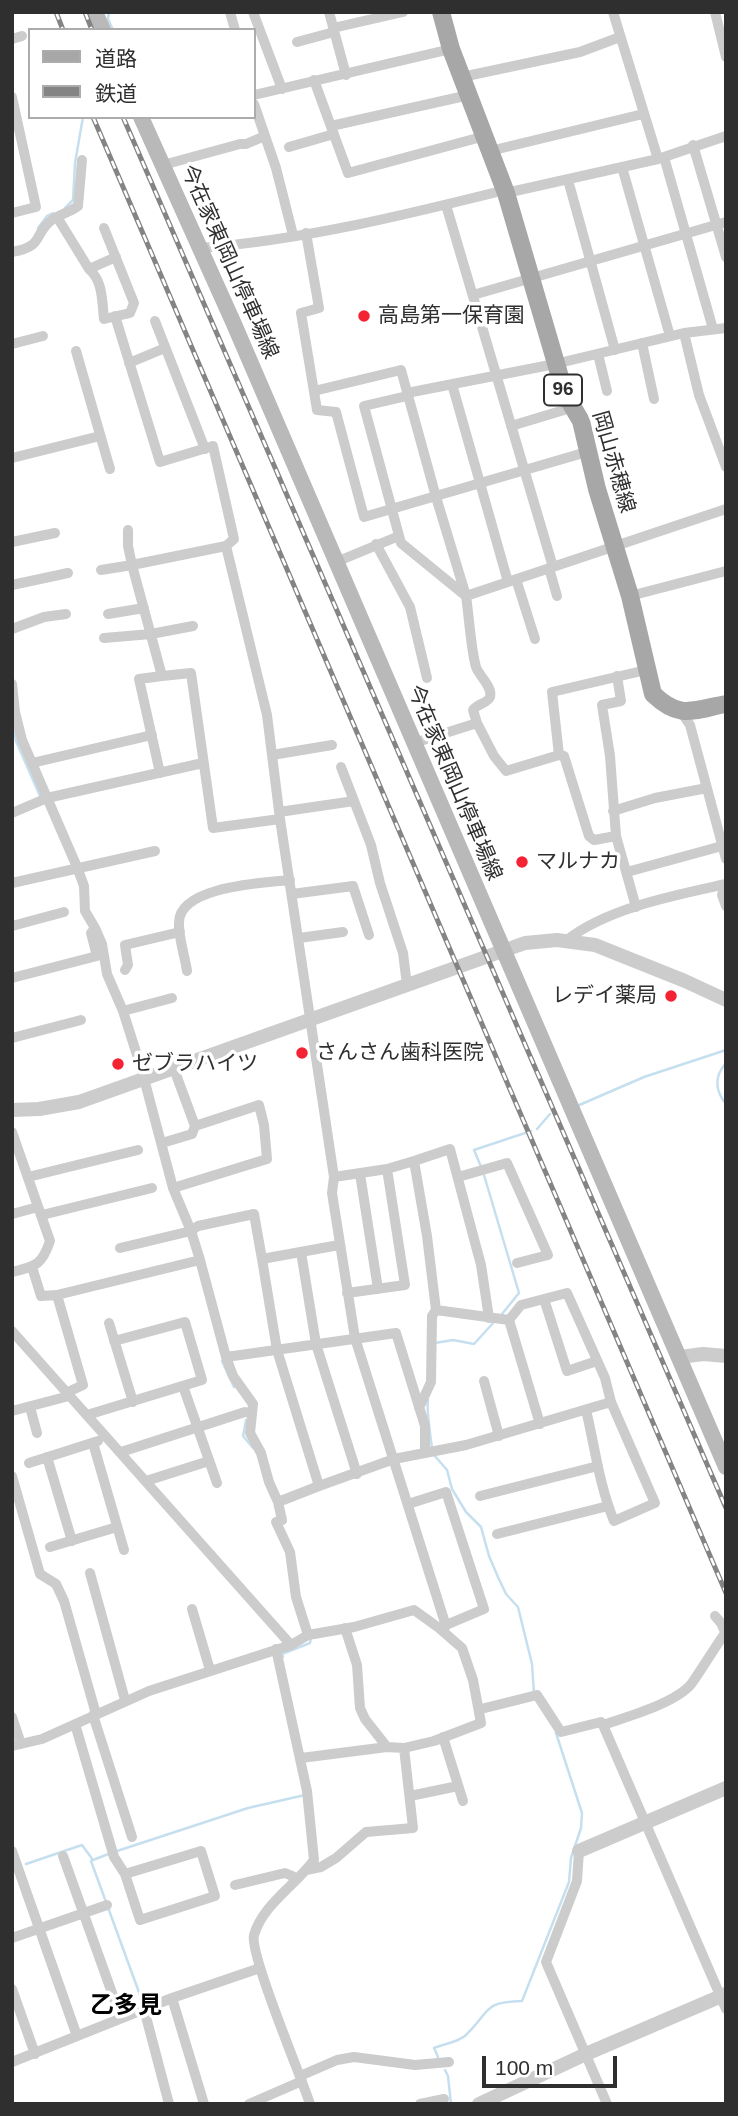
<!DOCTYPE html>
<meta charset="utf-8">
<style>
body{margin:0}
#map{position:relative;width:738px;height:2116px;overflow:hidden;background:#fff;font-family:Arial,"Noto Sans JP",sans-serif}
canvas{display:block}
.frame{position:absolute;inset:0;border:14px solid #2f2f2f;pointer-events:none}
.legend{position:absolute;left:28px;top:28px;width:228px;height:91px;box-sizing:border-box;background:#fff;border:2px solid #acacac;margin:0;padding:9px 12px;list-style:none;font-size:21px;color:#2f2f2f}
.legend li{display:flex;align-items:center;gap:14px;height:35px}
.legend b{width:35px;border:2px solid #acacac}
.scale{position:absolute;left:482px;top:2056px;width:135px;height:32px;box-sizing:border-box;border:4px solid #2f2f2f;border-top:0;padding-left:9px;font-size:21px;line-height:24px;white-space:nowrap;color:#2f2f2f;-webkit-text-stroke:5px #fff;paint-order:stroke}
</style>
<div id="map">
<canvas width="738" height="2116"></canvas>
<div class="frame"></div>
<ul class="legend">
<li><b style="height:9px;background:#a7a7a7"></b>道路</li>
<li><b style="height:9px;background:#848484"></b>鉄道</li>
</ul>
<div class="scale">100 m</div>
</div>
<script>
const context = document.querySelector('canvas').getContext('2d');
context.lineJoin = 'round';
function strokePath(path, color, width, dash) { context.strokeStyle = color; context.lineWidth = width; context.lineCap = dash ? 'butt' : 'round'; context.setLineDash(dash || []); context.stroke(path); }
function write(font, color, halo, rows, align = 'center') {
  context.font = font + ' Arial,"Noto Sans JP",sans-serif'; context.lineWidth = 7; context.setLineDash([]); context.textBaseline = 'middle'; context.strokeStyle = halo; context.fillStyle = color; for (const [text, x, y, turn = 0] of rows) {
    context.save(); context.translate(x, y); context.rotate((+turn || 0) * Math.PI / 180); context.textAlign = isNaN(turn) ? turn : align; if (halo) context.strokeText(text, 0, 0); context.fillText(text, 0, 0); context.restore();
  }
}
strokePath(new Path2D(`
 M109,12l-1,7 5,11
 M65,208l8,-8 2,-37 8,-46
 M38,228l9,-12 6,-3
 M13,724l3,17 24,55
 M726,1063c-12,13 -11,28 0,41
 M577,1106l67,-29 82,-27
 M537,1129l13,-15
 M482,1169l-8,-19 57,-19
 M484,1175l35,118 -17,21
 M435,1343l18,-3 21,4 21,-23
 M222,1361l12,26
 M428,1400c-2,10 3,38 4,49
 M246,1420l-3,16 10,12
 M434,1455l13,15 5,19 14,23 15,15 8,29 9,21 8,17 12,13 14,57 2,30
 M283,1657l-1,-3 28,-11 1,-6
 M117,1851l131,-43 57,-13
 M91,1861l53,145
 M26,1864l56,-19 11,15 18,-7
 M438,2057l-4,-9c10,-4 25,-6 32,-13 25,-24 16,-33 56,-34l47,-119 2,-24 10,-30 1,-15 -26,-80
 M445,2070l3,6 3,28`), '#c6dfef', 2.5);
strokePath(new Path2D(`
 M230,12l5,18
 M253,12l29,77
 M329,12l17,63
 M613,12l45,147
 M715,12l11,45
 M333,28l70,-16
 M12,39l10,-3
 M297,42l37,-10
 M462,77l118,-25 40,-15
 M314,80l34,93 137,-37
 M254,95l197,-46
 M12,97l24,110 -24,6
 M254,104l22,64 17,67
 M331,126l138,-31
 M693,145l33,112
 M289,147l45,-13
 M490,151l153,-37
 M664,157l49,172
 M163,165l77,-21h6l19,-8
 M622,167l48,169
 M568,180l47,170
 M506,193l152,-34 68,-23
 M446,205l107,362
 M57,217l32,52c14,12 13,32 15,50l26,-6 4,-10 -30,-75
 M306,233l13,75 -18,5 16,97 19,2 28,105 226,-66
 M200,248c103,-8 205,-33 305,-58
 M12,252c34,-6 20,-18 41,-33 8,-5 17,-7 25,-13l4,-46
 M89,269l27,-12
 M473,295l253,-73
 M115,316l45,146 53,-16 21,93 -8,7 -94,19 30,111 29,-3 22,155 67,-9
 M155,321l50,128
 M684,333l15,62 27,72
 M642,343l12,56
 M12,344l31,-8
 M76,351l34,118
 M598,354l9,37
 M129,363l36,-15
 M452,384l56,198
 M314,391l87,-21 35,127 30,99 260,-87
 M407,393l148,-29 129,-31 42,-5
 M407,396l-43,10 37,137 65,53c3,20 5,54 10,71 3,9 17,20 14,30 -2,6 -13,7 -17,13l4,13 -63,20
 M511,426l63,-19
 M12,458l88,-22
 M12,542l43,-9
 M376,544l34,63 17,71
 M226,546l41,169 13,104 54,358 -2,16 23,145 91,288
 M336,562l63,-26
 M549,568l8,28
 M101,570l31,-5 -4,-19v-16
 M516,579l19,60
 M12,585l56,-12
 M630,596l96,-25
 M108,614l36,-6
 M12,629l32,-12 22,-3
 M104,638l47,-4 42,-8
 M617,676l4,25 -19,4 8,51 6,80 20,71
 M12,684l3,28 7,28 55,127 7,19 1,25 10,17
 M681,712l9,13 36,134
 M477,723l17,33 12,15 53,-16 -7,-63 94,-22
 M272,755l60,-10
 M559,755l5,1 25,80 5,4 22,-4
 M32,763l120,-28
 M341,767l30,78 9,38 23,70 4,32
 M160,773l-21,-94 23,-3
 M613,811l42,-13 52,-10
 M279,812l75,-11
 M12,813l35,-15 156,-35
 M627,872l95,-26
 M12,883l143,-32
 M726,884l-4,11 4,11
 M292,894l61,-8 16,49
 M12,926l52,-14
 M299,938l44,-6
 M567,940c40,-32 109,-45 159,-56
 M125,970l3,-5 -3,-20 55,-13
 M187,971c-2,-15 -9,-34 -8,-49 1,-36 85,-39 111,-42
 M12,978l85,-22 -6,-23 4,-5 7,16 5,30 16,37 19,60 31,117 18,43 -71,17
 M123,1011l49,-13
 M12,1038l69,-18
 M12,1132l38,109c-8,24 -14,25 -38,31
 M162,1143l30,-9 3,-8 -21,-57
 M414,1161l36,-12 31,116 8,53
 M360,1174l18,115
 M28,1177l110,-27
 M334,1177l53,-8 27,-8 13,75 9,74 73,10 12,-15 46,-12 38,85 6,24 44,101 -41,18c-15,-36 -19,-74 -28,-111
 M458,1177l49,-14 41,92 -31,8
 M173,1188l94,-29 -3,-34 -5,-20 -64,21
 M12,1214l26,-7
 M42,1215l110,-27
 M339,1245l-77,14 15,91 42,136 75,-27 72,-14 145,-43
 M301,1252l15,92 41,130
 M200,1260l-9,-29 7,-5 56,-12 8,45
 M32,1267l9,29 16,-1 143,-35 26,97 170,-24 29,93v27
 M347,1293l58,-8 -18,-116
 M57,1295l26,90 -17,8
 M544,1299l23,72 30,-10
 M509,1320l31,104
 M109,1323l24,79
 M12,1331l279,314
 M226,1357l7,19 20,28 -3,29 11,20 8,29 9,20 41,-16
 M484,1381l15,55
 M183,1386l34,97
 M30,1407l7,26
 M419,1408l12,-26 1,-66 4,-6
 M12,1411l57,-15
 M87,1415l115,-35 -17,-58 -71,19
 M93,1443l31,107
 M121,1452l124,-40
 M47,1457l25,84
 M29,1463l69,-22
 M12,1476l28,98 16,10 8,17 32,113
 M146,1481l63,-20
 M480,1496l118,-30
 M278,1502l4,18 -6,2 14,30 6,45 12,38
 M497,1534l111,-28
 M50,1547l67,-20
 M90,1573l35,127
 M192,1609l18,61
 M715,1616l6,7 5,11
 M345,1628l12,37 3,43 5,11 22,28
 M276,1649l31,142 7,69c-18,25 -51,44 -60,75 -5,18 47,141 56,169
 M481,1709l56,-14 24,37 40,-10 2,3c23,-8 74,-22 89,-42 11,-16 22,-34 33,-50
 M93,1715l39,122
 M12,1717l9,27
 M75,1724l39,133 11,17 15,46 75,-24 -14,-45 -76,23
 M603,1725l123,284
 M443,1737l20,64
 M12,1746l30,-7 107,-48 142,-46 17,-10 46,-8 60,-17 25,18 45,-19 -38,-117 -38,12
 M301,1758l86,-11 17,1 30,-7 47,-18 -8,-43 -11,-32 -23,-20
 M410,1796l48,-10
 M12,1851l65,185
 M579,1851l-2,30 -31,81 61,142
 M63,1856l58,162
 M306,1870l15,-3 15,-9 30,-26 47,-4 -9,-80
 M235,1885l50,-12 12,5
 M12,1938l95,-33
 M12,1989l23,65
 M172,1998l32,106
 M144,2009l25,95
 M12,2062l160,-64 88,-30
 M300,2076l37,-16 17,-3 61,8 34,-3
 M249,2104l53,-23
 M420,2104l24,-5`), '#ccc', 10);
strokePath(new Path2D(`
 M12,1110l27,-1 40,-7 446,-159 32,-3 38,5 90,36 41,19
 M680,1357l23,-3 23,2
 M579,1851l147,-63
 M479,2104l107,-50 140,-60`), '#ccc', 14);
strokePath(new Path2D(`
 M95,12l8,18
 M141,117l93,207 492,1143`), '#b9b9b9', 16);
strokePath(new Path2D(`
 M441,12l10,37 55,144 59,201 16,27 16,68 33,107 23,98c27,26 40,16 73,10`), '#a7a7a7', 18);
const rail = new Path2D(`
 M56,12l7,18
 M85,12l7,18
 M93,117l633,1476
 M123,117l603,1391`);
strokePath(rail, '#848484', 5);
strokePath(rail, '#fff', 2.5, [8]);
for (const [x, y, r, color] of [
 [364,316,7,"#f42334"],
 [522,862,7,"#f42334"],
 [671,996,7,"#f42334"],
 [302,1053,7,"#f42334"],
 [118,1064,7,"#f42334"]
]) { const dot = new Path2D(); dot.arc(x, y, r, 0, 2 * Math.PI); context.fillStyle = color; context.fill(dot); strokePath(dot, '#fff', 2.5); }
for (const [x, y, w] of [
 [563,390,38]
]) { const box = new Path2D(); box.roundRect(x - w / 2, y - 15.5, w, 31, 5); context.fillStyle = '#fff'; context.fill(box); strokePath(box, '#2f2f2f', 2); }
write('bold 19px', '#2f2f2f', null, [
 ["96",563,390]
]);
write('21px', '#2f2f2f', '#fff', [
 ["今在家東岡山停車場線",229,262,66],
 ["岡山赤穂線",613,462,74],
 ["今在家東岡山停車場線",454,783,67]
]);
write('21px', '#2f2f2f', '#fff', [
 ["高島第一保育園",378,316],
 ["マルナカ",536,862],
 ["レデイ薬局",657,996,"right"],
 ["さんさん歯科医院",316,1053],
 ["ゼブラハイツ",132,1064]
], 'left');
write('bold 24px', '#000', '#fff', [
 ["乙多見",126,2006]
]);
</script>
